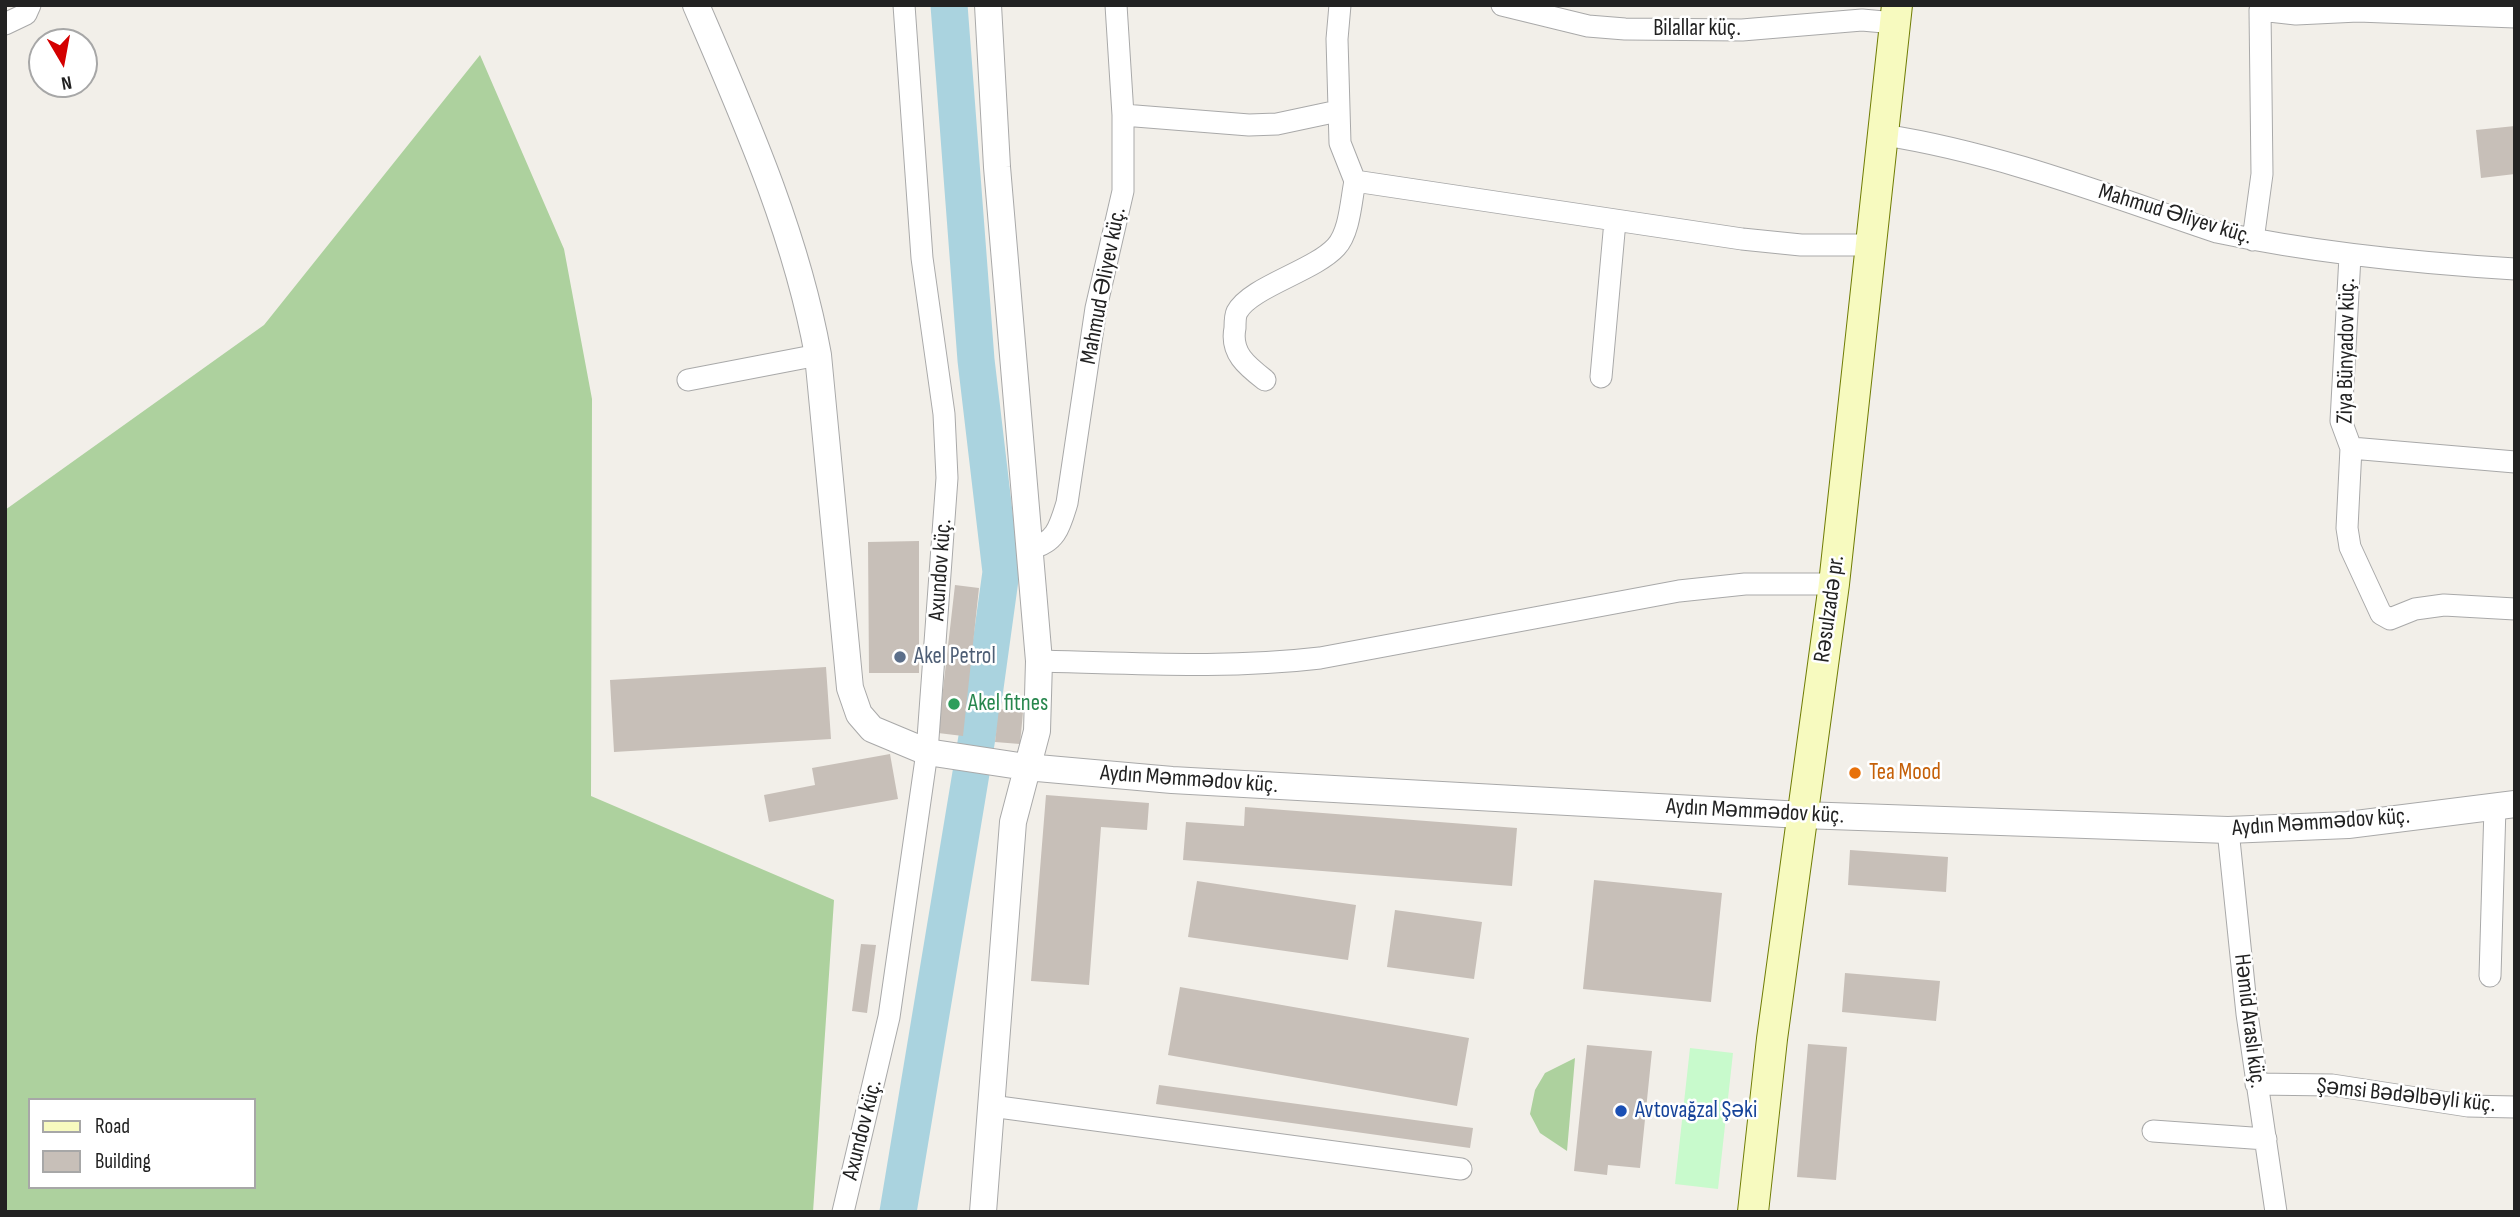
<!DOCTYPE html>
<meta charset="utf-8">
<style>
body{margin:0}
#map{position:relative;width:2520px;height:1217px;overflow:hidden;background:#f2efe9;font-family:"Sofia Sans Condensed",sans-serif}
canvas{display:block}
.frame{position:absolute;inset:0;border:7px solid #222;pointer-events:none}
.legend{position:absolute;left:28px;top:1098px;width:228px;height:91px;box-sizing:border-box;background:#fff;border:2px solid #a7a7a7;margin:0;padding:9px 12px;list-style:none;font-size:21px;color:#222}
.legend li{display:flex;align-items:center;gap:14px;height:35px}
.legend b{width:35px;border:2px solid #a7a7a7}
.north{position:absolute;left:28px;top:28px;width:70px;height:70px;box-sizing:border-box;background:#fff;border:2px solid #a7a7a7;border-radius:50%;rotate:170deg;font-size:19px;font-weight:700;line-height:28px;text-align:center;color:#222}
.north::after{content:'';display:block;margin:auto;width:24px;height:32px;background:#d40000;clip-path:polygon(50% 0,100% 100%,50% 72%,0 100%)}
</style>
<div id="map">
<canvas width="2520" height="1217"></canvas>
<div class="frame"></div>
<ul class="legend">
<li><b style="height:9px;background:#f7fabf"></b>Road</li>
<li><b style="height:19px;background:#c7bfb8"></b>Building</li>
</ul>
<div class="north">N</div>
</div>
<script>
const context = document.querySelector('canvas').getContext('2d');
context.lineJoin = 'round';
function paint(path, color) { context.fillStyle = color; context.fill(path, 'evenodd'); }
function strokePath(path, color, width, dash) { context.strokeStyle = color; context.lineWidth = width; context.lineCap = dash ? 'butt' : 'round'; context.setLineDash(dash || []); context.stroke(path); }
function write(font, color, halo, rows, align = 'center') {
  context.font = font + ' "Sofia Sans Condensed",sans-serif'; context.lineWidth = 5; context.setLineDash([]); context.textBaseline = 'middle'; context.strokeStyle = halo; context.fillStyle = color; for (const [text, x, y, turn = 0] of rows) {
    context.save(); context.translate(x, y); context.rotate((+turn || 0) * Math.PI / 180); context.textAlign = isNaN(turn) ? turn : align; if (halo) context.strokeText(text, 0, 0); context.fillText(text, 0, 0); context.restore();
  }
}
paint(new Path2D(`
 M480,55l84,194 28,150 -1,397 243,104 -21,312h-808v-702l259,-185zM30,1100h224v87h-224z
 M1575,1058l-8,93 -27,-18 -10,-19 5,-24 10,-17z`), '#add19e');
paint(new Path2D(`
 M1690,1048l43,5 -15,136 -43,-5z`), '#c8facc');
strokePath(new Path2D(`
 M898,1212l86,-517 17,-123 -25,-212 -27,-355`), '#aad3df', 37);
paint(new Path2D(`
 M2515,126v48l-34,4 -5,-48z
 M919,541v132h-50l-1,-131z
 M955,585l24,3 -16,148 -25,-3z
 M826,667l5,72 -217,13 -4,-72z
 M999,709l24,3 -3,32 -25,-2z
 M890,754l8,45 -129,23 -5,-27 51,-10 -3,-17z
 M1046,795l103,8 -2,27 -46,-3 -12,158 -58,-4z
 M1245,807l272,21 -5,58 -329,-26 3,-38 58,4z
 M1850,850l98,7 -2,35 -98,-7z
 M1594,880l128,13 -11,109 -128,-13z
 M1197,881l159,24 -8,55 -160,-23z
 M1395,910l87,12 -8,57 -87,-12z
 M861,944l15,1 -9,68 -15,-2z
 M1845,973l95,8 -4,40 -94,-9z
 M1180,987l289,51 -12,68 -289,-51z
 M1808,1044l39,3 -11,133 -39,-3z
 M1587,1045l65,6 -12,117 -32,-3 -1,10 -33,-4z
 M1159,1085l314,43 -3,20 -314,-44z`), '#c7bfb8');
const minor = new Path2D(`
 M1340,5l-3,34 3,104 15,38
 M1502,5l86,21 37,3 117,1 120,-10 33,3
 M5,24l21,-10 4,-9
 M1123,115l126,10 28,-1 61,-13
 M1884,135c115,18 223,60 333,97 98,21 198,31 298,37
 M1355,181l387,58 59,6h72
 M2253,240l9,-66 -2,-164 36,4 62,-3 157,6
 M2350,256l-9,165 10,27 164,14
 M1601,377l14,-156
 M688,380l130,-25
 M1265,380c-18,-14 -35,-27 -30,-52 0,-4 0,-12 2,-16 13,-25 77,-41 99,-65 14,-15 15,-47 19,-66
 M2351,448l-4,80 3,19 31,67 9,5 25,-10 29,-4 71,4
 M1031,548c25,-5 29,-22 36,-45l29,-195 27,-117v-76l-7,-110
 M1039,661c94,2 188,8 281,-3l359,-67 66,-7h89
 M2228,830l19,184 29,198
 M2490,976l5,-169
 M2256,1084l76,1 136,21 47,1
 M991,1106l470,63
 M2153,1131l113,8
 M843,1212l46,-195 38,-265 20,-274 -3,-64 -22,-156 -18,-253`);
const tertiary = new Path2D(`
 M696,5c49,114 100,228 122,350l32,333 9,26 13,15 55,23 99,15 146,13 630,35 426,15 120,-5 167,-21
 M983,1212l30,-390 24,-91 2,-70 -42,-494 -9,-162`);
const secondary = new Path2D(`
 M1753,1212l19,-173 62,-455 63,-579`);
strokePath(minor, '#a9a9a9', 23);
strokePath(tertiary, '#a9a9a9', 28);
strokePath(secondary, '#707d05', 32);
strokePath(minor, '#fff', 21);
strokePath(tertiary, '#fff', 26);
strokePath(secondary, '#f7fabf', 30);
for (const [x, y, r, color] of [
 [900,657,7,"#5c6f8a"],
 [954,704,7,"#2e9e5b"],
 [1855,773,7,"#e8710a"],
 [1621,1111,7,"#1a4fb4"]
]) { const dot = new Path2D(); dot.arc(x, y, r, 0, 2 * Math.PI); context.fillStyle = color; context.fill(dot); strokePath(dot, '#fff', 2.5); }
write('23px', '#222', '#fff', [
 ["Bilallar küç.",1697,29],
 ["Mahmud Əliyev küç.",2175,215,17],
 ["Mahmud Əliyev küç.",1104,286,-79],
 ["Ziya Bünyadov küç.",2347,351,-89],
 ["Axundov küç.",941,570,-86],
 ["Rəsulzadə pr.",1830,609,-82],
 ["Aydın Məmmədov küç.",1189,780,4],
 ["Aydın Məmmədov küç.",1755,812,3],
 ["Aydın Məmmədov küç.",2321,823,-4],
 ["Həmid Araslı küç.",2249,1021,83],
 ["Şəmsi Bədəlbəyli küç.",2406,1096,6],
 ["Axundov küç.",863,1130,-76]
]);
write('23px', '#4e5e75', '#fff', [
 ["Akel Petrol",914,657]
], 'left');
write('23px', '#27864d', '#fff', [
 ["Akel fitnes",968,704]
], 'left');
write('23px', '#c56008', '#fff', [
 ["Tea Mood",1869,773]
], 'left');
write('23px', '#164399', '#fff', [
 ["Avtovağzal Şəki",1635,1111]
], 'left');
</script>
